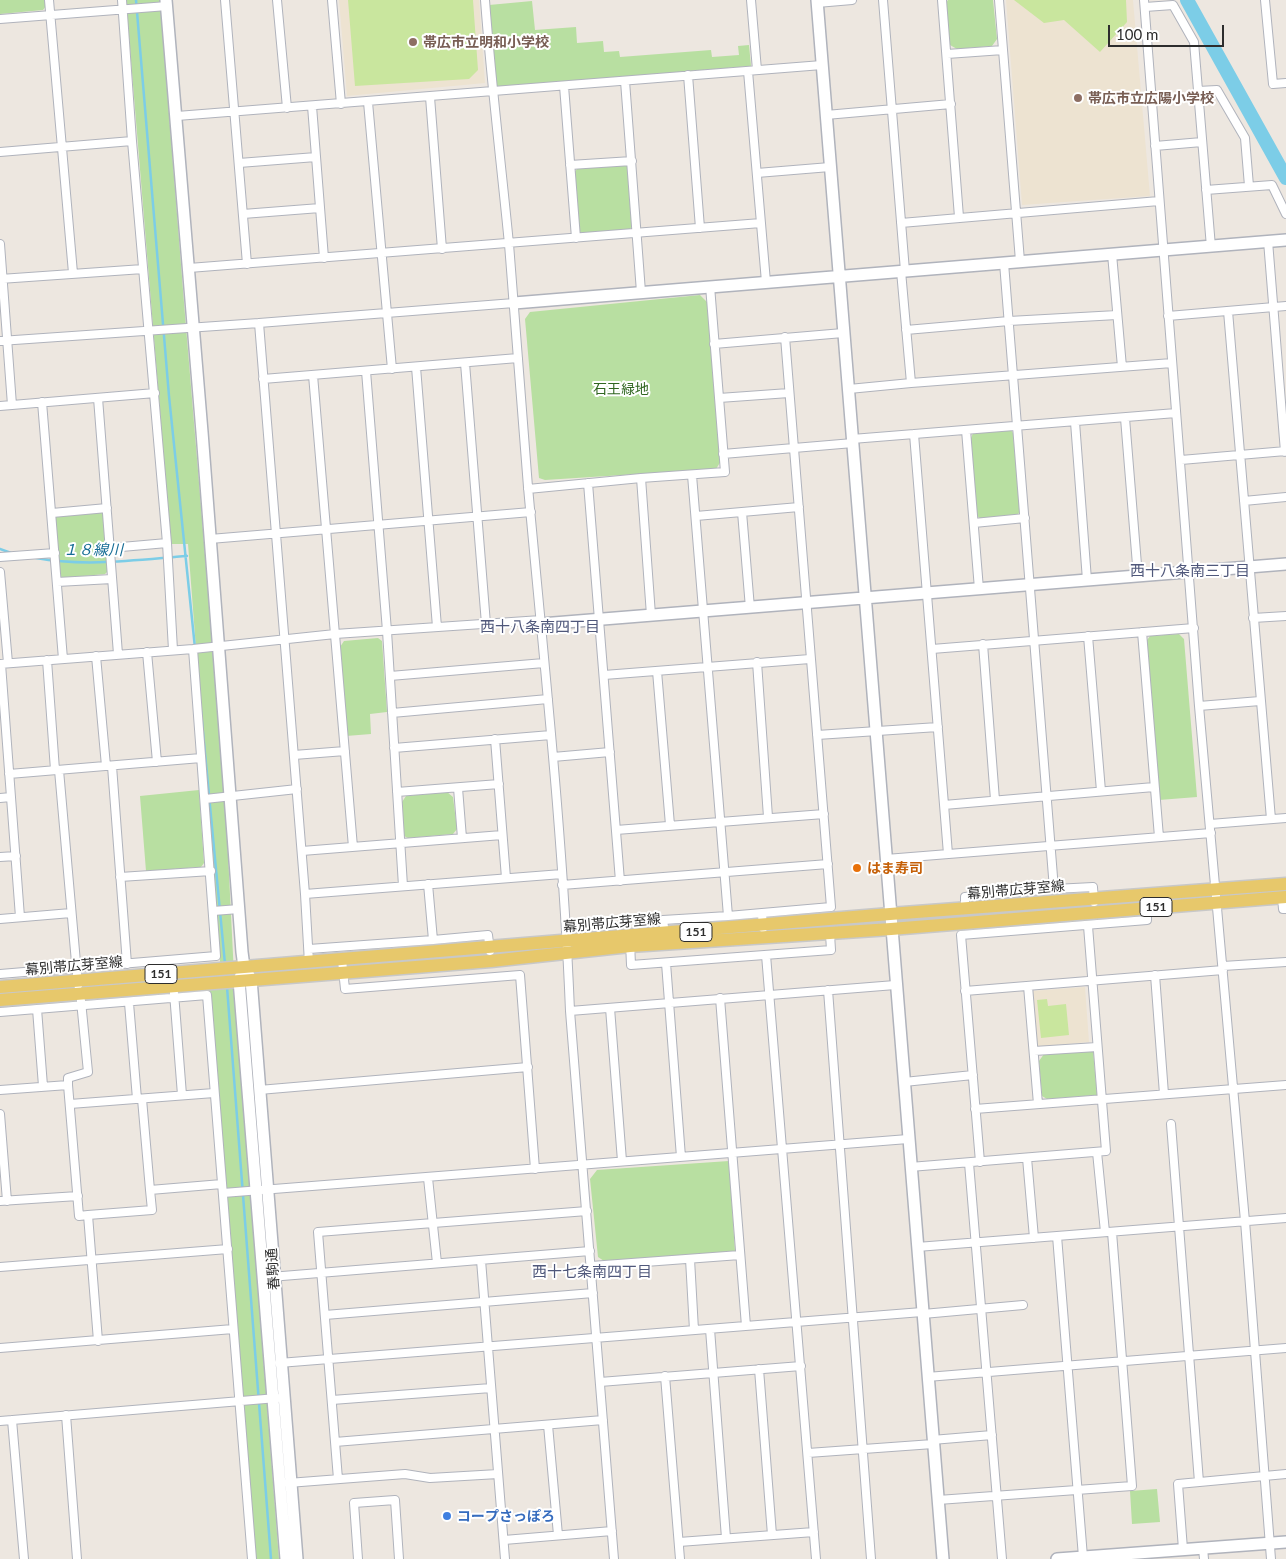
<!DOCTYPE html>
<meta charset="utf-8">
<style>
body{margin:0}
#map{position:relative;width:1286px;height:1559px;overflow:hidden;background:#ede7e0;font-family:Lato,sans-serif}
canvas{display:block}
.scale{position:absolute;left:1108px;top:25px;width:116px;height:22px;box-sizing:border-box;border:2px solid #2d2d2d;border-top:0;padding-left:6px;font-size:15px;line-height:18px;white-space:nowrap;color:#2d2d2d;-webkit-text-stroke:4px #fff;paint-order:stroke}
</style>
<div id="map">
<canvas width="1286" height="1559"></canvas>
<div class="scale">100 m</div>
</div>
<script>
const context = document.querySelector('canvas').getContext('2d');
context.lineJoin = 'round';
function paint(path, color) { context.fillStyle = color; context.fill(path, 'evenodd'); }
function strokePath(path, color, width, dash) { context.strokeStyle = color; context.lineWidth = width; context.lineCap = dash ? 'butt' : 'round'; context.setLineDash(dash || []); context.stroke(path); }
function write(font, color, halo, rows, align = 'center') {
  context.font = font + ' Lato,"Noto Sans JP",sans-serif'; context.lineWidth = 4; context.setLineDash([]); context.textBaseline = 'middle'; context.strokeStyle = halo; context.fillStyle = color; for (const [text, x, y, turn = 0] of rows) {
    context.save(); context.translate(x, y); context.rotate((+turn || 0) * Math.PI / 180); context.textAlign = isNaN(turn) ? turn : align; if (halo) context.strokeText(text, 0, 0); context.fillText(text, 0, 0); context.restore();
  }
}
paint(new Path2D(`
 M339,0h140l6,83 -138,13z
 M1006,0h127l17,196 -128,9z
 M1085,987l4,55 -52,5 -5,-56z`), '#ede3d1');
paint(new Path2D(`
 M0,0h46v6l-3,4 -43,4z
 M126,0h34l25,315 40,479 10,201 44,564h-24l-46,-571 13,-1 -34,-443h-17z
 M948,0h45l4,39 -5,7 -35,3 -7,-4 -4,-42z
 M532,1l3,29 41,-3 1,16 26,-2 1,11 15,-1 1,6 91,-7 1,7 27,-2 -1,-9 11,-1 2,21 -251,21 -4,-2 -7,-80z
 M627,164l6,61 -3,4 -47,5 -5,-4 -4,-57 3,-4z
 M700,295l7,7 14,159 -5,8 -171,11 -6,-2 -14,-159 5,-7z
 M1011,430l2,3 7,77 -2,5 -37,4 -4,-3 -7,-75 3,-8z
 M103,512l5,59 -3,3 -42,4 -4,-3 -5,-55 3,-4z
 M1179,634l5,5 13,158 -38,3 -14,-157 5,-7z
 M378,638l4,3 5,71 -17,2 1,20 -25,2 -6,-89 4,-6z
 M199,790l5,73 -3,4 -55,4 -6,-75z
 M447,792l6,5 4,32 -4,5 -45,4 -4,-2 -2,-34 4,-6z
 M1093,1050l4,45 -50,4 -5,-3 -3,-35 5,-7z
 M729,1161l6,90 -131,10 -6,-4 -8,-78 7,-9z
 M1157,1489l3,33 -28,2 -2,-33z`), '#b8dfa1');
paint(new Path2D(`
 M348,0h125l5,70 -9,9 -114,7z
 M1014,0h112l1,22 -27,30 -36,-32 -20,3z
 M1047,999l1,7 18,-2 3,31 -28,3 -4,-38z`), '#c9e69e');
strokePath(new Path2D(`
 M136,0l33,396 26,252
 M0,549l11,4
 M36,558c50,9 100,2 151,-2
 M201,711l24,253
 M227,987l44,572`), '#7ccde7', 2.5);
strokePath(new Path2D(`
 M1187,0l99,178`), '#7ccde7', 14);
const street = new Path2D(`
 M49,0l24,273
 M122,0l10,141 35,402 6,107
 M225,0l22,264
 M277,0l10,108
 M332,0l9,104
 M485,0c6,81 16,162 24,244 7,81 12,162 19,243 16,175 35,349 42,524l44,548
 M751,0l6,70
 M883,0l22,271
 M942,0l17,217
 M999,0l21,261
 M1144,0l55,706 46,515 26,338
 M1265,0l8,84 13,-1
 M817,3l35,-3
 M1145,7l28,-2 21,37 17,205
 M0,19l167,-13
 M947,54l56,-4
 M748,71l18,211
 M688,75l12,153
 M625,81l16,211
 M564,86l12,152
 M1198,91l19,-1 28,48 4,48
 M430,97l12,152
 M368,102l24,267
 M312,106l12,152
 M826,115l125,-11
 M177,116l645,-51
 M1155,146l47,-4
 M0,152l132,-11
 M239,163l77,-6
 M570,165l62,-4
 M757,173l73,-6
 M1206,190l66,-5 14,29
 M243,214l77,-6
 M901,223l258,-22
 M1268,241l17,211
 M0,244l12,161
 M1112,254l10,113
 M1004,263l50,626 39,-2 1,15
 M189,268l572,-45
 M901,271l10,112
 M0,279l143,-10
 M1228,311l43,508
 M1168,316l118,-10
 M259,323l46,571 4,69
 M906,330l103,-9 108,-6
 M0,341l259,-18 255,-20
 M714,344l129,-11
 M465,363l21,261
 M416,367l21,260
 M366,371l21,260 16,255
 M313,375l40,472
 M263,379l255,-21
 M849,389l62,-6 261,-20
 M98,398l20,256
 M719,398l70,-5
 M42,402l21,257
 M0,406l155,-13
 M1125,418l13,159
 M1075,422l12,158
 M966,430l13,159
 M914,434l34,420
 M852,439l324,-26
 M723,454l130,-11
 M1181,460l105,-9
 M692,475l36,441 34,-3
 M641,478l10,137
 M588,483l32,398
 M528,489l113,-11 84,-6 -15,-186
 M1244,501l42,-4
 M742,512l8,96
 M52,513l55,-5
 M696,516l103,-9
 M974,523l51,-5
 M210,539l321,-27
 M110,548l57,-5
 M0,557l55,-4
 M0,572l8,91
 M57,582l55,-3
 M1253,618l33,-2
 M1142,632l17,205
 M1088,636l13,155
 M983,644l12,156
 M932,649l262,-21
 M147,652l10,110
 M96,656l10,110
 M47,660l8,110
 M757,662l11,155
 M0,664l193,-15 142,-15 206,-14
 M1,664l19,253
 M657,671l13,154
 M604,675l206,-16
 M390,676l154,-13
 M1199,706l61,-5
 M392,713l156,-14
 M817,735l121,-8
 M495,739l11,139
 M394,748l157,-13
 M294,755l51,-4
 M553,757l57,-5
 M112,766l15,198
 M59,770l19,215
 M9,774l192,-16
 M458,788l4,50
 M397,792l102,-8
 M0,798l11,-1
 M205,799l92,-10
 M944,805l210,-18
 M1210,824l76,-6
 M616,830l208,-16
 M302,851l200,-16
 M0,857l16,-1
 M886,859l325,-26
 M120,877l91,-6
 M428,884l5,56 55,-5 2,16
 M562,885l266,-21
 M305,894l257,-20
 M1282,898l1,11h3
 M965,909v-12l89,-8
 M213,911l26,-2
 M0,919l71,-6
 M763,928l-1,-15 69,-6 -46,-570
 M665,934l-2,-14 65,-4
 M630,942l1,23 200,-15 -1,-16
 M309,949l124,-9
 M766,955l50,604
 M342,960l3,29 175,-14 15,194
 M666,963l15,194
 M1223,966l63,-4
 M0,974l216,-18 -23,-307
 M1155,975l9,119
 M1028,986l10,118
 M828,990l43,569
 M965,991l258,-21
 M174,993l8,102
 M720,998l26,328
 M81,1001l7,71 -20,6v7l11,131 9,-1 10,126
 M129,1003l8,96
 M610,1008l12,153
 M37,1009l6,77
 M570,1011l325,-26
 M0,1012l207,-17 45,564
 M1034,1051l63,-4
 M904,1082l69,-7
 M0,1090l68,-5
 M259,1090l269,-23
 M142,1099l8,91 72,-6
 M70,1104l144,-11
 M975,1109l311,-24
 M0,1114l7,87
 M1171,1124l28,358
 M1097,1152l8,80
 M1027,1158l7,80
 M980,1162l-19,-227 186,-15v-12
 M969,1163l33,396
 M910,1167l196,-16 -18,-225
 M428,1178l9,85
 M223,1193l685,-54
 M0,1201l78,-5
 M88,1215l64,-5 -2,-20
 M1057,1236l26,321
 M917,1247l369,-29
 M690,1259l4,71
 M481,1260l24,299
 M591,1266l149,-11
 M0,1267l228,-18
 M270,1277l320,-26
 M923,1314l100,-9
 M325,1315l268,-22
 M710,1329l16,209
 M0,1348l233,-19
 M279,1363l643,-51
 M759,1369l13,166
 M665,1376l15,183
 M927,1377l359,-29
 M600,1382l201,-16
 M332,1400l159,-12
 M66,1415l11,144
 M12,1420l12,139
 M0,1421l277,-23
 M548,1425l10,110
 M932,1440l60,-5
 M335,1442l268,-22
 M808,1453l125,-9
 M338,1479l-20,-247 269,-21
 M288,1483l117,-9 25,4 68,-4
 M938,1500l194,-14 -20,-254
 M504,1540l108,-9
 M679,1542l135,-10
 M1203,1548l1,11
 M1183,1549l-5,-65 108,-10
 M358,1559l-4,-56 41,-3 4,59`);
const secondary = new Path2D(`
 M166,0l36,432 40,520 2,15 7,12 46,580
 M817,0l126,1559
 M514,303l772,-63
 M541,624l745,-60
 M242,973l-3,7 47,579
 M1057,1559l229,-17`);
const primary = new Path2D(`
 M0,987l890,-73 396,-30
 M0,1000l491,-39 139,-15 261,-17 395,-32`);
strokePath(street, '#b0b3bc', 10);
strokePath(secondary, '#b0b3bc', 14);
strokePath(primary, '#c8c8c8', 15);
strokePath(street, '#fff', 8);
strokePath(secondary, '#fff', 11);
strokePath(primary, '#e7c86b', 12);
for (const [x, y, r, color] of [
 [413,42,5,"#8d6e63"],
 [1078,98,5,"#8d6e63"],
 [857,868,5,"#e8710a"],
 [447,1516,5,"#3f7fe0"]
]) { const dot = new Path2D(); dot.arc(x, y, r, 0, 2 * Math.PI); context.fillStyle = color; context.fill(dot); strokePath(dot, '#fff', 2); }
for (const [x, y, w] of [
 [1156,907,32],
 [696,932,32],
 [161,974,32]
]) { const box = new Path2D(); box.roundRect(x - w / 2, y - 9.5, w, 19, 4); context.fillStyle = '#fff'; context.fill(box); strokePath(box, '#2d2d2d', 1); }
write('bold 12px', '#2d2d2d', null, [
 ["151",1156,907],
 ["151",696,932],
 ["151",161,974]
]);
write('bold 14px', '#785e54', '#fff', [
 ["帯広市立明和小学校",423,42],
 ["帯広市立広陽小学校",1088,98]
], 'left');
write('14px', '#306620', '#fff', [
 ["石王緑地",621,389]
]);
write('bold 14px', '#c56008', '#fff', [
 ["はま寿司",867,868]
], 'left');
write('14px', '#2d2d2d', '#fff', [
 ["幕別帯広芽室線",1016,890,-5],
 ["幕別帯広芽室線",612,923,-5],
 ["幕別帯広芽室線",74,966,-5],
 ["春駒通",273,1269,-94]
]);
write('bold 14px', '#366cbe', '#fff', [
 ["コープさっぽろ",457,1516]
], 'left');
write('italic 15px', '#176d96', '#fff', [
 ["１８線川",93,550]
]);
write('15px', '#50587b', '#fff', [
 ["西十八条南三丁目",1190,571],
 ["西十八条南四丁目",540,627],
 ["西十七条南四丁目",592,1272]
]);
</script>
